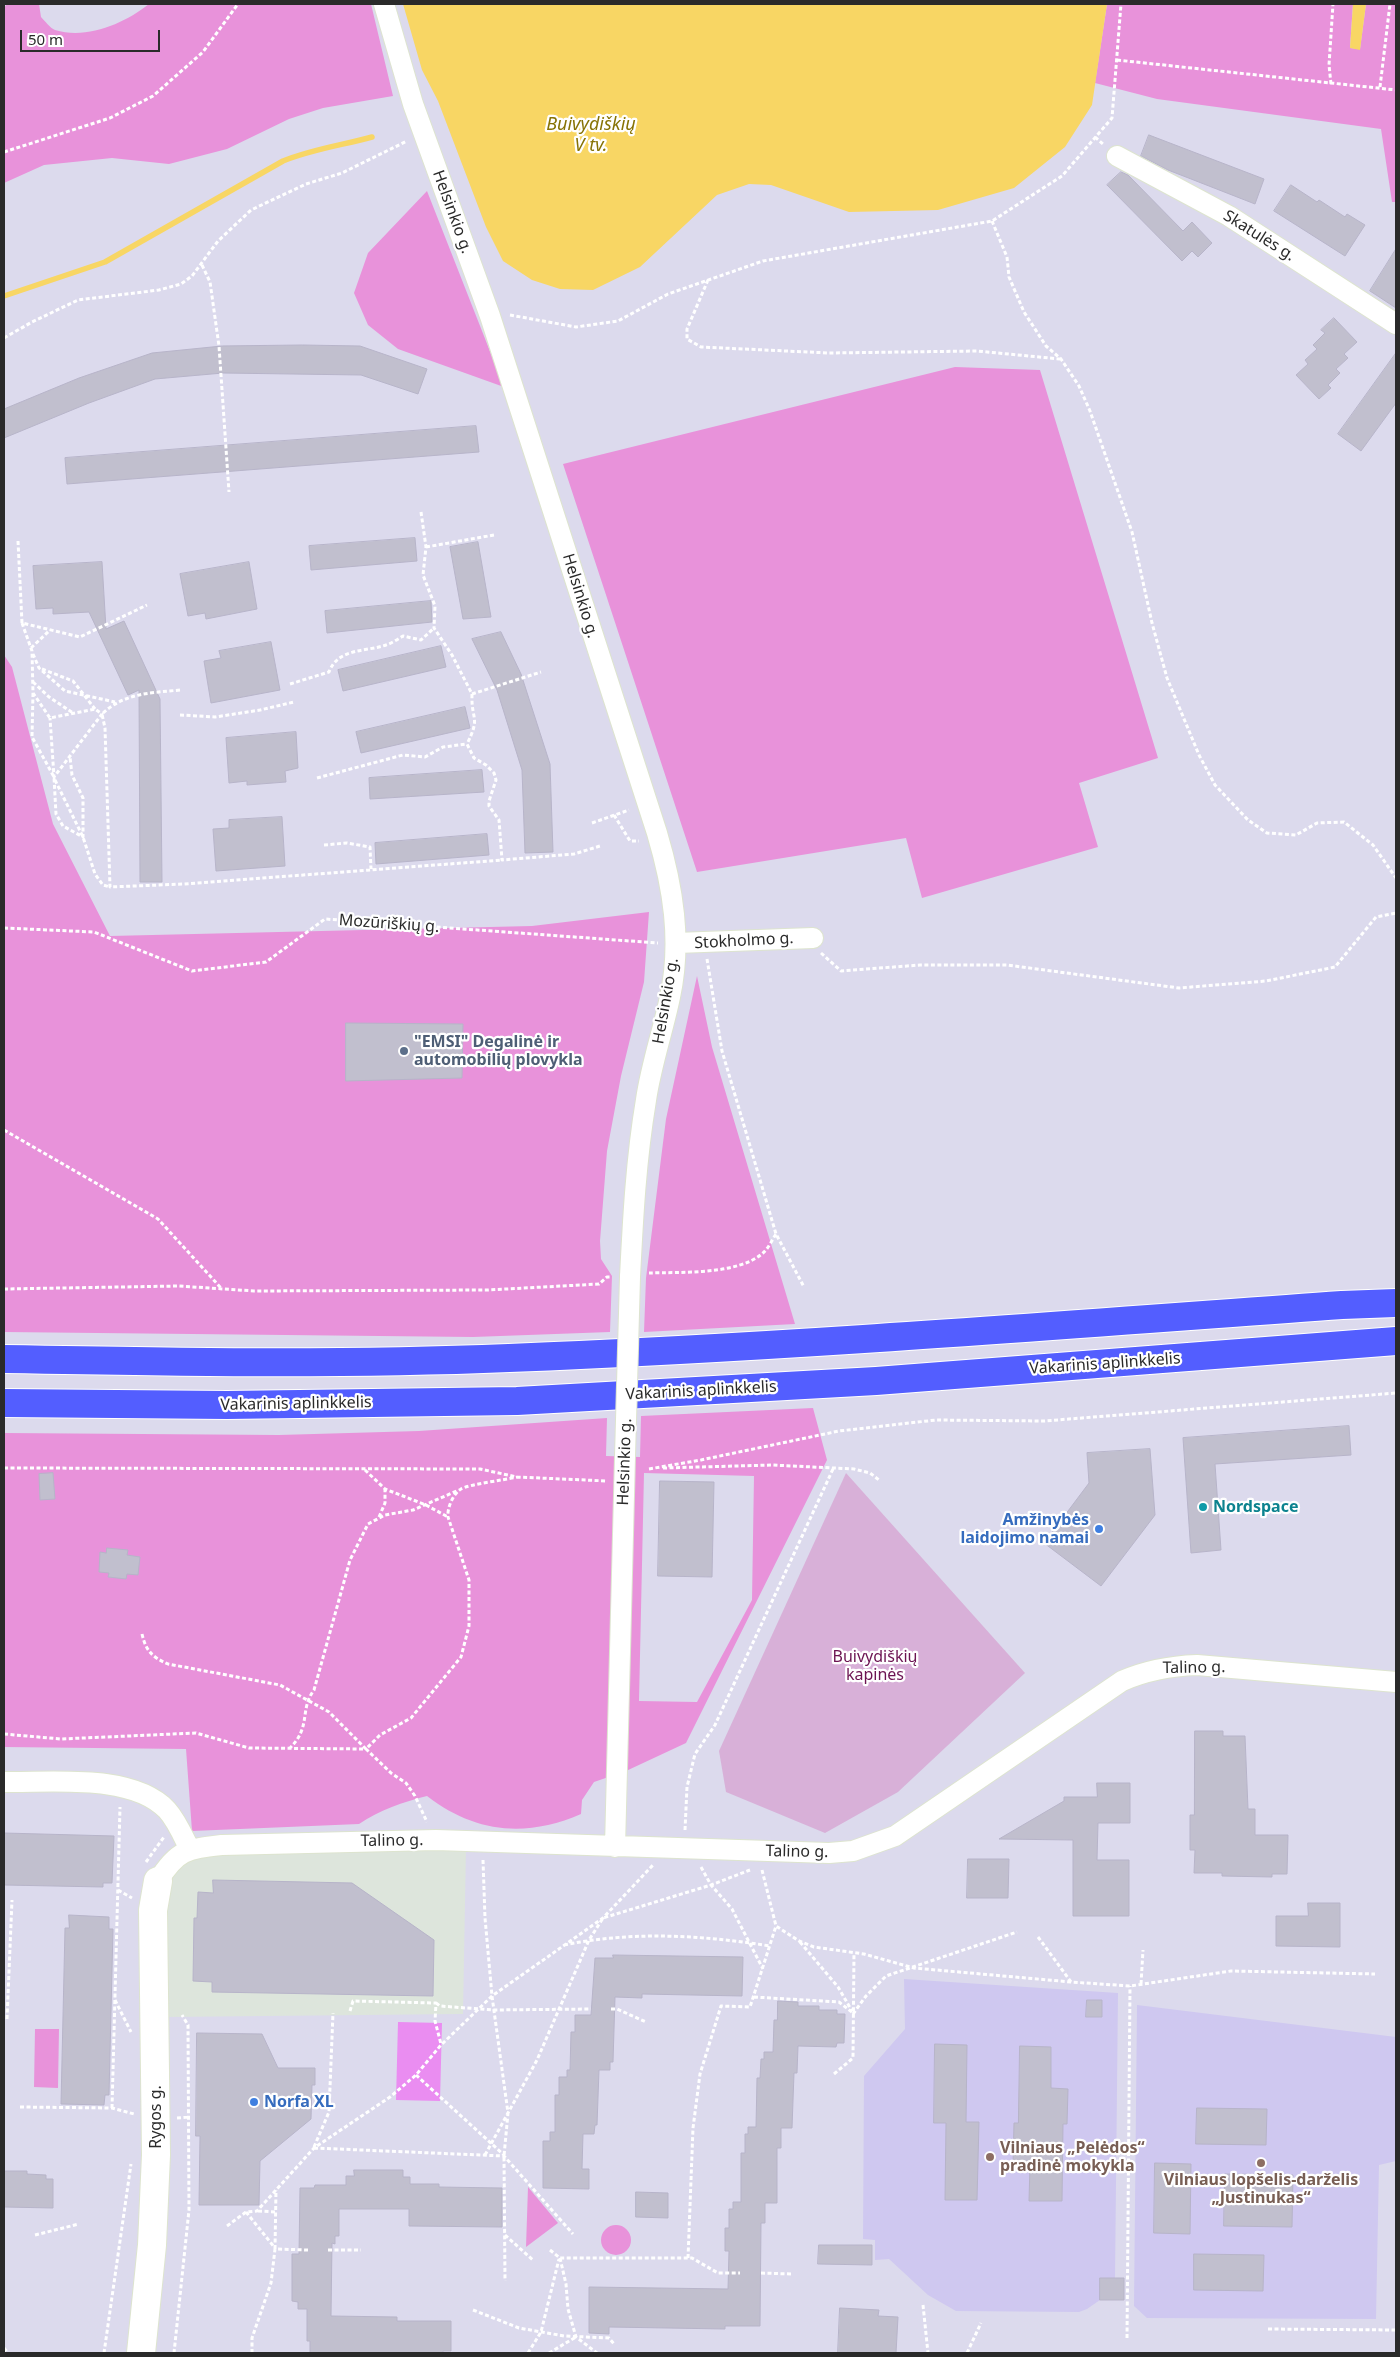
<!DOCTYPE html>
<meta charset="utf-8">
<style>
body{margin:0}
#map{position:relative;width:1400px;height:2357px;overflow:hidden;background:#dcdaed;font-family:"Noto Sans",sans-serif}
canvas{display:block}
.frame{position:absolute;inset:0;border:5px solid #2a2a2a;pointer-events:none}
.scale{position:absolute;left:20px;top:30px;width:140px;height:22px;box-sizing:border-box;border:2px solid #2a2a2a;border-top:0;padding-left:6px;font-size:15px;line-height:18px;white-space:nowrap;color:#2a2a2a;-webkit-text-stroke:4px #fff;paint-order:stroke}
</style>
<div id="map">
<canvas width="1400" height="2357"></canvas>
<div class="frame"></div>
<div class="scale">50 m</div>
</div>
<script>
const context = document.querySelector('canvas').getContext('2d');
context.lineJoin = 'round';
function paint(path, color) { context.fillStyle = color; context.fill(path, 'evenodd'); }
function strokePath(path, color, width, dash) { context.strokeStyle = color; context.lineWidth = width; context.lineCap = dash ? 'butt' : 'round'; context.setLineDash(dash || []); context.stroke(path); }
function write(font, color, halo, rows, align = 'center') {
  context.font = font + ' "Noto Sans",sans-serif'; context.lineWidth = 4.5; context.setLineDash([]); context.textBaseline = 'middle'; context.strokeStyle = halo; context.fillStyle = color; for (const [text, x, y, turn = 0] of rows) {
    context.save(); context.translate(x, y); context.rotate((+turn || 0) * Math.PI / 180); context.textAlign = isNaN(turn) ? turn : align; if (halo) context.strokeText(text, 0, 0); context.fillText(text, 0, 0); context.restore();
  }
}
paint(new Path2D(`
 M466,1847l-3,167 -297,3 -1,-119 2,-13 7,-12 9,-9 22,-10z`), '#dde5dc');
paint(new Path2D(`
 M904,1979l214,14 -3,285h9v22h-24l-13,9 -8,3 -123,-1 -28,-16 -39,-36 -14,1v-20l-12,-1 1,-163 41,-47z
 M1137,2005l259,32v124l-17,4 -3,154 -229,-1 -13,-12z`), '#cfc8f0');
paint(new Path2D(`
 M7,4h32l2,13c4,4 9,11 14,13 32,10 70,-7 94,-26h222l22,92 -70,12 -34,11 -62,30 -58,15 -57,-6 -68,7 -40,18v-175z
 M1107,4h246l-3,44 10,1 6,-45h30v198h-4l-11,-73 -224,-30 -62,-16z
 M427,191l77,196 -106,-38 -30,-24 -14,-32 14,-40z
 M955,367l85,3 118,388 -79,25 19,64 -176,51 -16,-60 -209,34 -134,-408z
 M4,655l8,12 41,157 57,112 422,-10 117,-14 -5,70 -23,94 -14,75 -7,90 1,18 11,17 -2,56 -137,5 -469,-5z
 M697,976l15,71 83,277 -151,8 2,-54 20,-159z
 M813,1408l14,52 -141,283 -60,28 -32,11 -12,18 -1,14c-55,24 -106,19 -154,-18 -24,6 -47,14 -68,28l-167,7 -6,-82 -182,-2v-314l275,2 140,-4 188,-13 -1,38 34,1 1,-41zM644,1473l110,3 -2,124 -55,102 -58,-1z
 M35,2029h24l-1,59 -24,-1z
 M528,2187l30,36 -32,24z
 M601 2240a15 15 0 1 1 30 0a15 15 0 1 1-30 0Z`), '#e892da');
paint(new Path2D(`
 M846,1473l179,200 -127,119 -73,41 -99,-41 -7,-41z`), '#d8b0d8');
paint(new Path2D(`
 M398,2022l44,1 -2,78 -44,-1z`), '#ea8df1');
paint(new Path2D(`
 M403,4h704l-15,101 -27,42 -51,41 -76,22 -89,2 -78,-27 -22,-1 -32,11 -77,72 -47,23 -33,-1 -28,-9 -29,-19 -17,-34 -48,-126 -16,-31z
 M1353,4h13l-6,46 -10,-2z`), '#f8d664');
strokePath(new Path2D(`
 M4,296l101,-34 178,-101c29,-12 60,-16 89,-24`), '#f8d664', 5.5);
const building = new Path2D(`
 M1149,135l115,44 -9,25 -87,-34 -27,-14z
 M1121,172l7,3 55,56 9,-9 20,21 -14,14 -6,-6 -10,10 -75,-76z
 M1291,185l26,17 2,-2 26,17 2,-3 18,11 -20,31 -71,-45z
 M1396,249v59l-26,-17z
 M1334,318l23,24 -13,12 4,4 -12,11 4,4 -12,12 3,3 -12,11 -23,-24 12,-11 -3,-4 12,-11 -4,-4 12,-12 -4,-3z
 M303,345l57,1 67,23 -9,25 -57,-19 -138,-2 -68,6 -66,24 -85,35v-29l75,-31 73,-25 70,-7z
 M1396,353v50l-35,48 -23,-17z
 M476,426l3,26 -412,32 -2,-26z
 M415,538l2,23 -106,9 -2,-24z
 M478,542l13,75 -28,2 -13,-72z
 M102,562l4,67 18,-8 36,78 2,183h-22l-1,-192 -11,5 -39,-83 -36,2v-6l-17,1 -3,-43z
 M249,562l8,47 -51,10 -1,-6 -17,3 -8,-42z
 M431,601l1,21 -105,11 -2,-22z
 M501,632l20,42 29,90 3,88 -28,1 -3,-83 -25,-80 -25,-51z
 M271,642l9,48 -69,13 -7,-42 17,-3 -2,-7z
 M441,646l5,21 -103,24 -5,-21z
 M465,707l5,21 -109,25 -5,-21z
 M296,732l2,36 -13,3 1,11 -39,3v-4l-18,2 -3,-45z
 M482,770l2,22 -114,7 -1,-21z
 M282,817l3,49 -69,5 -3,-42 16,-1v-8z
 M487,834l2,21 -113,9 -1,-21z
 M346,1023l117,1 -1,54 -116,3z
 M1349,1426l2,29 -136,9 6,86 -30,3 -8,-115z
 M1150,1449l5,66 -54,71 -57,-43 45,-60 -2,-30z
 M53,1473l2,26 -15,1 -1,-26z
 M660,1481l54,1 -2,95 -54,-1z
 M107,1548l21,2 -1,5 13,2 -2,18 -11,-1 -1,5 -18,-2 1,-4 -10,-1 1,-20 6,1z
 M1195,1731h28v5h22l3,73h7v26h33l-1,39h-15v3l-50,-1v-3h-28l1,-23h-5v-35h4z
 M1097,1783h33v40h-32l-1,37h32v56h-56v-76l-74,-1 65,-38v-4h33z
 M4,1833l110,3 -2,47h-9v4l-99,-2z
 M968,1859h41l-1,39h-41z
 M213,1880l139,3 82,57 -1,56 -221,-4v-10l-19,-1 1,-63h3l1,-26 15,1z
 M1308,1903h32v44l-64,-1v-30h32z
 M69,1915l40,2v12h4l-4,166h-4l-1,10 -43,-1 4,-176h4z
 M613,1955l130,2 -1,39 -100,-2v4l-27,-1 -2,65h-3v8h-11l-2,55h-2l-1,9h-11l-1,35h7v20l-46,-1v-47h7v-9h5v-37h4v-18h8v-7h3l1,-38h4v-17h16l4,-57h18z
 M1087,2000h15v17h-16z
 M778,2001l20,1v4h21v4h18v4h8l-1,29h-7l-1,4 -38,-1 -1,27h-3l-2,55h-11v20h-4v55h-12v20h-4l-1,103h-35v3l-116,-2v7l-20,-1v-46l139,2 1,-38h-4v-23h4v-19h4v-7h8v-49h4v-19h3v-7h8l1,-49h3l1,-19h3v-7h9l1,-32h3z
 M197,2033l65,1 16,34h37v17h-3l-1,34 -51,42 -1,44h-60l1,-69h-4z
 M935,2044l32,1 -1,77h13l-2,78h-32l1,-77h-12z
 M1020,2046l31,1v41l17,1 -1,35h-4l-1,77h-33l1,-36h-17l1,-42h4z
 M1197,2108l70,1 -1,36 -70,-1z
 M1155,2163l36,1 -1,70 -36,-1z
 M354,2170h49v7h7v7h29v3l63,1v39l-93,-1v-17h-70v27h-4v8l-3,-1 -1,73 66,1v4h54v30h-8v2h-133v-12h-3v-32h-9v-7l-6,-1v-47h7l1,-66h14l1,-3h31v-9h8z
 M4,2171h23v3l19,1v4h7v29l-49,-1z
 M1225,2174l68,1 -1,52 -68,-1z
 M636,2192l32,1v25l-32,-1z
 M819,2245h53v20l-54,-1z
 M1194,2254l70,1 -1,36 -69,-1z
 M1100,2278h24v22h-24z
 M840,2308l39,2 -1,6 20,1 -2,36h-58z`);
paint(building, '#c1bfce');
strokePath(building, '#b7b4c9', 1);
const street = new Path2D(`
 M384,4l29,100 77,212 167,517c16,54 25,108 13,164 -7,34 -19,68 -24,103 -10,60 -13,117 -16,177
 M1117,156l112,60 167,108
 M676,943l137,-5
 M4,1782c48,1 128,-9 163,28 10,11 16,26 23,40
 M615,1847l10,-391
 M158,1881c19,-31 29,-32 64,-36l214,-5 393,13 24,-2 42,-15 227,-155c25,-11 48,-15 75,-16l199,17`);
const secondary = new Path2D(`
 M141,2353l11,-108 4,-90 -3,-245 5,-29`);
const highway = new Path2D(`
 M4,1359c168,3 336,6 505,-1 278,-11 555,-33 833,-53l54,-2
 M4,1403l223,2 290,-4 359,-20 520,-40`);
strokePath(street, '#dde4cf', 22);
strokePath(secondary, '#dde4cf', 30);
strokePath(highway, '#fff', 30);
strokePath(new Path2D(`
 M1117,60l279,30
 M1331,84l-2,-19 4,-61
 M1380,87l10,-83
 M1095,137l9,8
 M4,152l106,-34 43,-22 50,-44 35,-48
 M992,221l15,36 2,20 15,35 22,34 15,13 18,27 11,25 42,121 20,91 15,55 32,77 16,30 33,35 19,13 29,2 21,-12 27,-1 29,23 23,33
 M202,265l8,17 9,64 10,146
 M708,280l-21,49v10l14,8 128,6 148,-2 83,8
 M510,315l66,12 42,-6 50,-27 95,-33 229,-40 70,-45 50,-58 9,-114
 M4,338l28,-16 46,-22 81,-10 22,-6 11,-8 26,-35 33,-31 55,-26 36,-11 65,-32
 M421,512l5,35 -3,28 12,31 -1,22 18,27 20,39 69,-22
 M18,541l4,82 58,14 67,-32
 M426,547l68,-12
 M22,623l10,28 1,42 17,25 45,-9 7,5 -48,63 -4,-59
 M31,648l19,-18
 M33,654l6,14 26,23 50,11
 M42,669l31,12 22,28
 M33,682l16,15 24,16
 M290,684l39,-12c9,-24 36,-20 57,-27 6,-2 12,-6 17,-9l18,4 13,-12
 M180,690c-30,3 -56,3 -78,24l3,14 5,159 74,-3 318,-24
 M33,693l-1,44 22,40 2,37 7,12 20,11v-39l-11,-23 -2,-18
 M472,694c-1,27 9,22 -5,50l7,14 12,7 8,8 2,7 -7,21v5l10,14 3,40 72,-6 26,-8
 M180,715l35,2 45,-7 34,-8
 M317,778l86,-23 22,2 18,-10 24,-3
 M55,780l28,57 12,37 8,11 7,2
 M614,815l16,26h9
 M592,823l37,-13
 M324,845l23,-2 23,4 1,22
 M4,928l90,4 98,39 74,-9 59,-43 333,24
 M821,953l20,18 79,-6h87l172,23 87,-7 69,-14 41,-50 20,-4
 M707,959l15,92 54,183 28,53
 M4,1130l154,89 63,69
 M649,1273c32,-1 89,2 114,-20 5,-4 9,-13 13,-19
 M4,1289l175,-3 75,5 234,-1 111,-6 8,-7h4
 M4,1468l476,1 37,8 90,4
 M663,1468l109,-3 82,4 16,4 9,7
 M649,1469l52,-9 138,-29 97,-11 108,1 352,-28
 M365,1470l20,19 41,16 22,12
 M379,1517l6,-14v-14
 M142,1634c4,17 10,23 26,30l112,21 49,27 37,37 14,-14 31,-17 50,-61 8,-31v-46l-21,-63c-1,-9 5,-23 13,-28 9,-5 44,-9 56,-12
 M4,1734l57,5 135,-6 53,15 117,1 25,24 15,10 9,13 12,26
 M289,1749c23,-22 10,-39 25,-59l36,-130 18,-36 17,-9 28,-5 46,-20
 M685,1830l2,-43 8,-33 20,-29 118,-256
 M483,1860l2,58 7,78 16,117 -4,43 1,125
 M146,1862l18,-25
 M701,1867l10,18 21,24 31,60
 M762,1870l14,56 23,15 15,6 50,7 50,14 157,14
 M118,1890l14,8
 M1038,1937l33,45 59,4 101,-15 144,3
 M800,1942l38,45 14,24
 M564,1945c68,-14 138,-10 206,1
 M1141,1984l2,-34
 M754,1997l85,5 14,11
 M115,2000l16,32
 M436,2003l4,3 53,4 98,-1
 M611,2009h6l29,13
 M350,2011l3,-10 83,2 -1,18 6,23
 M853,2014l13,-18 20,-20 131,-44
 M7,2019l5,-119
 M834,2074l19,-16 1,-105
 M416,2075l88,80
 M20,2107l92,1 22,6
 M112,2108l8,-301
 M177,2118l12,-1
 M314,2147l15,-35 4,-99
 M314,2148l190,8 69,78
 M485,2155l52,-95 52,-120 14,-22 108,-33 39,-15
 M258,2211l18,1
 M246,2212l29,36
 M227,2226l19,-14 11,-1 57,-63 76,-51 26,-22 25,-30 51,-49 111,-78 50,-53
 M35,2235l44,-11
 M505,2235l29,26
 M275,2249l1,-59
 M328,2250h33
 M550,2250l10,8h132l26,15h22
 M560,2258l6,26 2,25 8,28 21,16
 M688,2258l5,-130 7,-54 21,-68 29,1 26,-81
 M761,2273l30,1
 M923,2305l5,48
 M473,2310l46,18 45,8 45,2 6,7
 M1268,2329l128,1
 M1127,2338l3,-352
 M4,2348l4,5
 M104,2353l27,-189
 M174,2353l15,-143 -1,-185 -6,-10
 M252,2353v-15l19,-55 4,-34 33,1
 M528,2353l13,-21 18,-73
 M549,2353l27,-16
 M967,2353l14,-30`), '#fff', 3, [4, 2.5]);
strokePath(street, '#fff', 20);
strokePath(secondary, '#fff', 28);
strokePath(highway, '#535eff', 28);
const streetBridge = new Path2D(`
 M625,1456l5,-179`);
strokePath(streetBridge, '#dde4cf', 22, []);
strokePath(streetBridge, '#fff', 20);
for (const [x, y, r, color] of [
 [404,1051,5,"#5c6f8a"],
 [1203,1507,5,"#0f9aa8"],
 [1099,1529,5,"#3f7fe0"],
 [254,2102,5,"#3f7fe0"],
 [990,2157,5,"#8d6e63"],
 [1261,2163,5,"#8d6e63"]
]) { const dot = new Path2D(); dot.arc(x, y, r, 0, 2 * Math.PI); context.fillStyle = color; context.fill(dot); strokePath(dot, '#fff', 2); }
write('16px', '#2a2a2a', '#fff', [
 ["Helsinkio g.",452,212,70],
 ["Skatulės g.",1259,236,32],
 ["Helsinkio g.",580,596,73],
 ["Mozūriškių g.",389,924,4],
 ["Stokholmo g.",744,941,-3],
 ["Helsinkio g.",666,1001,-80],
 ["Vakarinis aplinkkelis",1105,1364,-4],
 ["Vakarinis aplinkkelis",701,1391,-3],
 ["Vakarinis aplinkkelis",296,1404,-1],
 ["Helsinkio g.",625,1462,-88],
 ["Talino g.",1194,1668,-1],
 ["Talino g.",392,1841,-1],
 ["Talino g.",797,1852,1],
 ["Rygos g.",156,2117,-90]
]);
write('bold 16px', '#4e5e75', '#fff', [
 ["\"EMSI\" Degalinė ir",414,1042],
 ["automobilių plovykla",414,1060]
], 'left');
write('bold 16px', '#0d838f', '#fff', [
 ["Nordspace",1213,1507]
], 'left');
write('bold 16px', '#366cbe', '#fff', [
 ["Amžinybės",1089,1520],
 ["laidojimo namai",1089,1538],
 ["Norfa XL",264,2102,"left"]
], 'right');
write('16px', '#6c1452', '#fff', [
 ["Buivydiškių",875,1657],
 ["kapinės",875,1675]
]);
write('bold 16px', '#785e54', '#fff', [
 ["Vilniaus „Pelėdos“",1000,2148],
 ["pradinė mokykla",1000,2166],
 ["Vilniaus lopšelis-darželis",1261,2180,"center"],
 ["„Justinukas“",1261,2198,"center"]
], 'left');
write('italic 18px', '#877305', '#fff', [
 ["Buivydiškių",591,125],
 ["V tv.",591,146]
]);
</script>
